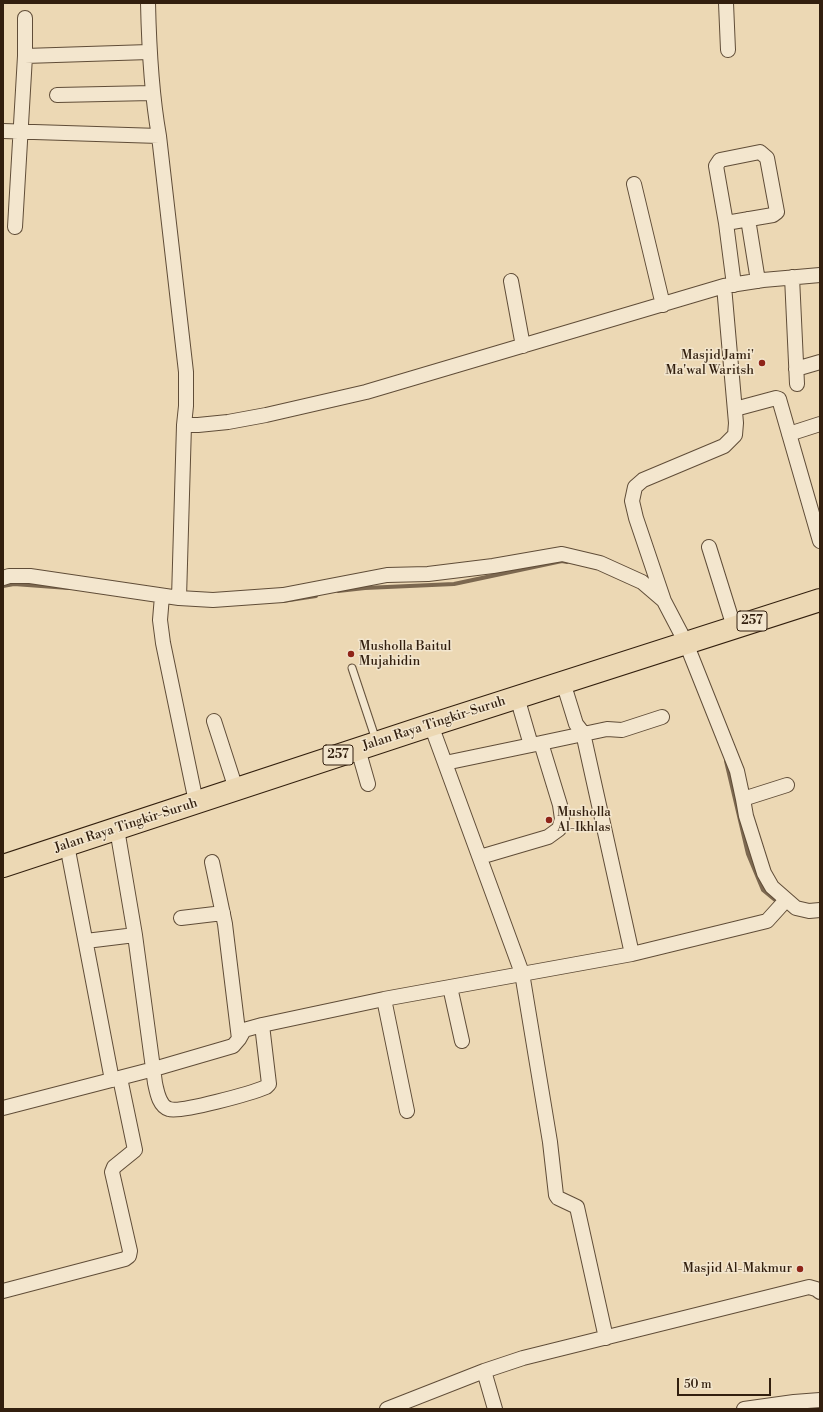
<!DOCTYPE html>
<style>
body{margin:0}
#map{position:relative;width:823px;height:1412px;overflow:hidden;background:#ecd8b4;font-family:"Libre Bodoni",serif}
canvas{display:block}
.frame{position:absolute;inset:0;border:4px solid #321f0e;pointer-events:none}
.scale{position:absolute;left:677px;top:1378px;width:94px;height:18px;box-sizing:border-box;border:2px solid #321f0e;border-top:0;padding-left:5px;font-size:12px;line-height:14px;white-space:nowrap;color:#321f0e;-webkit-text-stroke:3px #f3e6ce;paint-order:stroke}
</style>
<div id="map">
<canvas width="823" height="1412"></canvas>
<div class="frame"></div>
<div class="scale">50 m</div>
</div>
<script>
const context = document.querySelector('canvas').getContext('2d');
context.lineJoin = 'round';
function strokePath(path, color, width, dash) { context.strokeStyle = color; context.lineWidth = width; context.lineCap = dash ? 'butt' : 'round'; context.setLineDash(dash || []); context.stroke(path); }
function write(font, color, halo, rows, align = 'center') {
  context.font = font + ' "Libre Bodoni",serif'; context.lineWidth = 3; context.setLineDash([]); context.textBaseline = 'middle'; context.strokeStyle = halo; context.fillStyle = color; for (const [text, x, y, turn = 0] of rows) {
    context.save(); context.translate(x, y); context.rotate((+turn || 0) * Math.PI / 180); context.textAlign = isNaN(turn) ? turn : align; if (halo) context.strokeText(text, 0, 0); context.fillText(text, 0, 0); context.restore();
  }
}
strokePath(new Path2D(`
 M3,586l11,-2 54,4
 M338,591l27,-3 89,-4 108,-23 5,1
 M283,601l33,-5
 M726,761l22,93 15,36 17,14`), '#7c6850', 4);
const lane = new Path2D(`
 M352,668l24,72`);
const street = new Path2D(`
 M726,3l2,47
 M25,18v38
 M57,95l95,-2
 M3,131l156,5c-8,-45 -10,-88 -11,-133
 M159,136l27,236v34l-2,19h14l30,-3 38,-7 100,-23 358,-106 39,-6 57,-5
 M634,184l29,121
 M748,219l10,62
 M726,223l47,-8 4,-3 -10,-54 -7,-6 -40,8 -4,6 10,57 8,62
 M15,227l10,-171 124,-4
 M792,277l5,107
 M511,281l12,65
 M724,286l12,137 -1,12 -11,11 -81,34 -8,7 -3,14 4,17 28,83 22,42 51,128 6,28 3,17 18,57 8,14 24,21 13,3 11,-1
 M796,369l24,-7
 M735,409l41,-11 3,1 41,142
 M789,434l31,-10
 M709,547l25,80
 M3,578l6,-2h21l149,22 34,2 70,-5 104,-20 41,-1 65,-8 69,-12 38,9 42,19 21,18
 M162,596l-2,24 3,23 33,159
 M179,598l5,-173
 M563,682l13,42 7,9 49,221
 M517,697l14,48
 M214,721l22,68
 M431,725l91,248 28,169 6,53 2,3 19,9 29,131
 M541,743l66,-14 15,1 40,-13
 M358,749l10,35
 M445,763l96,-20 19,62 2,14 -3,10 -11,8 -68,20
 M743,799l44,-14
 M117,829l18,106 20,148c2,9 4,23 14,26 12,4 83,-16 97,-22l3,-3 -7,-59
 M67,845l45,235
 M212,862l13,62 14,115
 M181,918l42,-5
 M86,941l49,-6
 M450,987l12,54
 M384,999l23,112
 M3,1108l151,-39 79,-23 6,-7 5,-9 18,-5 122,-26 248,-45 135,-33 19,-21
 M3,1291l122,-32 4,-3 1,-5 -18,-79 2,-5 21,-17 -15,-72
 M484,1371l11,38
 M387,1409l97,-38 39,-13 286,-71 7,2 4,3
 M744,1409l50,-7 26,-2`);
const primary = new Path2D(`
 M3,866l428,-141 389,-125`);
strokePath(lane, '#604d38', 9);
strokePath(street, '#604d38', 16);
strokePath(primary, '#321f0e', 24);
strokePath(lane, '#f3e6ce', 7);
strokePath(street, '#f3e6ce', 14);
strokePath(primary, '#ecd8b4', 22);
for (const [x, y, r, color] of [
 [762,363,4,"#8f2418"],
 [351,654,4,"#8f2418"],
 [549,820,4,"#8f2418"],
 [800,1269,4,"#8f2418"]
]) { const dot = new Path2D(); dot.arc(x, y, r, 0, 2 * Math.PI); context.fillStyle = color; context.fill(dot); strokePath(dot, '#f3e6ce', 1.5); }
for (const [x, y, w] of [
 [752,621,30],
 [338,755,30]
]) { const box = new Path2D(); box.roundRect(x - w / 2, y - 10, w, 20, 3); context.fillStyle = '#f3e6ce'; context.fill(box); strokePath(box, '#321f0e', 1); }
write('bold 12px', '#321f0e', null, [
 ["257",752,621],
 ["257",338,755]
]);
write('13px', '#321f0e', '#f3e6ce', [
 ["Masjid Jami'",754,356],
 ["Ma'wal Waritsh",754,371],
 ["Musholla Baitul",359,647,"left"],
 ["Mujahidin",359,662,"left"],
 ["Musholla",557,813,"left"],
 ["Al-Ikhlas",557,828,"left"],
 ["Masjid Al-Makmur",792,1269]
], 'right');
write('13px', '#321f0e', '#f3e6ce', [
 ["Jalan Raya Tingkir-Suruh",434,724,-18],
 ["Jalan Raya Tingkir-Suruh",126,826,-18]
]);
</script>
